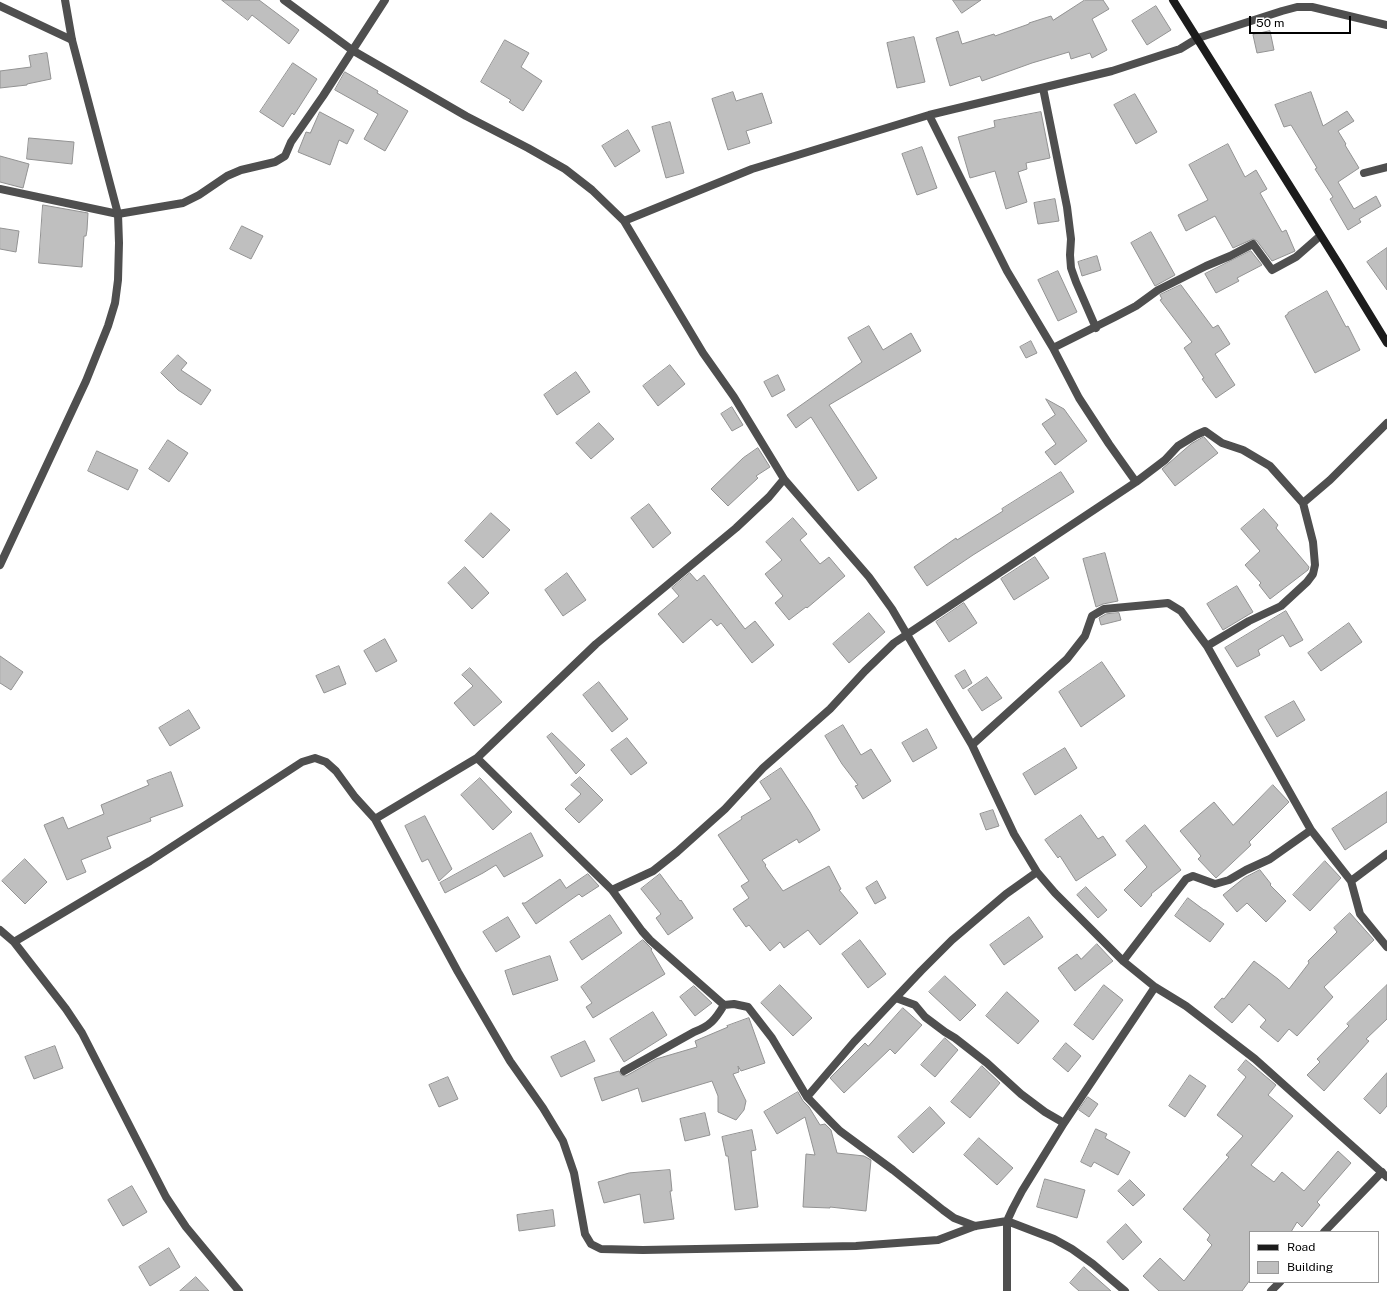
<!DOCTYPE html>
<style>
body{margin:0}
#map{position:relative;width:1387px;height:1291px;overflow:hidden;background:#fff;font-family:"Public Sans",sans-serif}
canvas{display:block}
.legend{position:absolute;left:1249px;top:1231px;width:130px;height:52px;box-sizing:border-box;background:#fff;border:1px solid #999;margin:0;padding:5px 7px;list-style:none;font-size:12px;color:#000}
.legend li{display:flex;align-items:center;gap:8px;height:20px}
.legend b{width:20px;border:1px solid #999}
.scale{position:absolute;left:1249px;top:16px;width:102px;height:18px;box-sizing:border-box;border:2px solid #000;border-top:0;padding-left:5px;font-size:12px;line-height:14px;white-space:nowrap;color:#000;-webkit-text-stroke:3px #fff;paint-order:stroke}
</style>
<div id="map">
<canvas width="1387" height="1291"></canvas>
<ul class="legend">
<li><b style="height:5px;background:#1c1c1c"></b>Road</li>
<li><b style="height:11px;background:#bfbfbf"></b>Building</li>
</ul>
<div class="scale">50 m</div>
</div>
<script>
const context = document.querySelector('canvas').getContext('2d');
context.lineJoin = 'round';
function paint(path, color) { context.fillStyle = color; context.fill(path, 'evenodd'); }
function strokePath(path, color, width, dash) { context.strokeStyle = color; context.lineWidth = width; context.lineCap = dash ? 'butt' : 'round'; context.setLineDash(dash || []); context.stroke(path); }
const building = new Path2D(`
 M222,0h37l40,30 -10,14 -37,-29 -4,5z
 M953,0h28l-19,13z
 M1085,0h18l6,9 -17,10 15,31 -15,8 -2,-5 -19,6 -2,-7 -37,11 -50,18 -2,-5 -30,10 -14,-48 22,-7 4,13 32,-10 1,2 34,-12v-1l22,-7 2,4z
 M1156,6l15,24 -24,15 -15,-24z
 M1270,31l4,19 -17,3 -4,-18z
 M914,37l11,45 -28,6 -10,-45z
 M505,40l24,13 -8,14 21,14 -19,30 -14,-9 2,-2 -30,-18z
 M47,53l4,26 -24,5v1l-27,3v-17l31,-4 -2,-11z
 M293,63l24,16 -23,36 -2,-2 -9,14 -23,-15z
 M345,72l33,19 -1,2 31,18 -23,40 -21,-12 14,-25 -43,-24z
 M733,92l3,9 26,-8 10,30 -26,8 4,12 -22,7 -16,-51z
 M1311,92l12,34 24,-15 7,10 -16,10 8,13 -1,1 14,23 -21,14 16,27 22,-13 5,10 -22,13 2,3 -13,8 -18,-31 3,-2 -18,-28 2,-1 -26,-43 -7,2 -9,-22z
 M1135,94l22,38 -21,12 -22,-39z
 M320,112l34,18 -7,14 -8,-4 -9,25 -32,-13 8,-20 4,1z
 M1041,112l9,46 -24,5 1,6 -9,3 9,30 -21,7 -11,-38 -25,7 -12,-41 37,-10 -1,-6z
 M670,122l14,51 -18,5 -14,-51z
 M628,130l12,21 -25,16 -13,-21z
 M29,138l45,4 -2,22 -45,-5z
 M1228,144l17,33 11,-7 11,19 -7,4 22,39 4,-2 9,21 -2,1 -21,9 -15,-20 -4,-2 -20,9 -18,-32 -29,15 -8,-16 30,-15 -19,-35z
 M922,147l15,41 -20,7 -15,-41z
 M0,156l29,8 -6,24 -23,-6z
 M1055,199l4,22 -21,3 -4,-21z
 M43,205l45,8 -1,17 -1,6h-2l-2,31 -43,-4z
 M242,226l21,10 -12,23 -21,-10z
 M0,228l19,3 -3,21 -16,-3z
 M1151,232l24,43 -20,11 -24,-43z
 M1387,248v42l-20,-28z
 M1251,251l11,14 -25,13 2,3 -23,12 -11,-19z
 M1097,256l4,14 -19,6 -4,-14z
 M1058,271l19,41 -19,9 -20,-41z
 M1181,285l32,43 5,-3 12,19 -15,10 20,31 -19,13 -14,-19 2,-1 -20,-30 8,-6 -32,-42 2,-1 -2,-4z
 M1327,291l19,36 2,-1 12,24 -45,23 -30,-57 3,-2v-1z
 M869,326l14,24 28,-17 10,18 -92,54 48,73 -19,13 -47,-74 -15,11 -9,-13 75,-53 -14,-24z
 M1031,341l6,12 -11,5 -6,-11z
 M178,355l9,8 -6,7 30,20 -10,15 -23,-15 -17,-17z
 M670,365l15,19 -27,22 -15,-20z
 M576,372l14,20 -33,23 -13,-20z
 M778,375l7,15 -13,7 -8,-15z
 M1046,399l18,10 23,32 -32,24 -10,-13 11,-8 -14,-20 13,-9z
 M732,407l11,18 -11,6 -11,-17z
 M599,423l15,16 -23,20 -15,-16z
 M1204,437l14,16 -43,33 -13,-17 29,-25z
 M168,440l20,13 -19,29 -20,-13z
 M758,448l12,19 -14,9 2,2 -30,28 -17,-17 32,-31z
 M97,451l41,19 -10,20 -40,-19z
 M1061,472l13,20 -101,63 -46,31 -13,-19 42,-29 1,2 46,-29 -1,-2z
 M649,504l22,29 -18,15 -22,-30z
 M1264,509l14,16 -2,3 33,39 -1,3 -38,29 -11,-14 2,-2 -16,-18 15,-14 -19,-22z
 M491,513l19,17 -27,28 -18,-17z
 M793,518l14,16 -7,6 20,24 9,-7 16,19 -38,32 -1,-1 -17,13 -14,-17 8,-7 -18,-22 17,-14 -16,-18z
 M1105,553l13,48 -15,3 -7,3 -13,-48z
 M1035,557l14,21 -35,22 -13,-21z
 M465,567l24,26 -17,16 -24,-26z
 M567,573l19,27 -23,16 -18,-26z
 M690,573l7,8 7,-6 41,54 10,-8 19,24 -22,18 -31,-40 -4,3 -6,-7 -28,24 -25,-29 21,-18 -7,-8z
 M1237,586l16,26 -30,18 -16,-26z
 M964,603l13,20 -28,19 -13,-20z
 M1286,611l17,29 -13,7 -7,-12 -25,15 2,5 -23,12 -12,-19z
 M869,613l16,19 -36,31 -16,-19z
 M1119,613l2,7 -20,5 -2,-7 7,-4z
 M1349,623l13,19 -41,29 -13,-18z
 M385,639l12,22 -21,11 -12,-21z
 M0,656l23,16 -12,18 -11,-7z
 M1102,662l23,34 -44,31 -22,-35z
 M339,666l7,18 -22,9 -8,-17z
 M470,668l32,34 -28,24 -20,-23 19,-17 -11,-11z
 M965,670l7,13 -9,6 -8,-13z
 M987,677l15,21 -20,13 -14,-21z
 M599,682l29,37 -16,13 -29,-37z
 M1294,701l11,19 -28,17 -12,-20z
 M189,710l11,18 -30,18 -11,-18z
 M843,725l18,30 10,-6 20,32 -28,18 -8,-13 3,-1 -16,-21 -17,-28z
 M927,729l10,19 -24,14 -11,-19z
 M552,733l33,32 -9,9 -29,-37z
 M627,738l20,25 -16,12 -20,-25z
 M1065,748l12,20 -42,27 -12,-21z
 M781,768l29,44 10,18 -21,13 -2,-4 -35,21 4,5 -1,1 18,25 46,-25 12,23 -2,1 19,23 -38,32 -12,-15 -24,18 -4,-6 -10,9 -21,-26 -3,2 -13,-18 16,-11 -8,-12 8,-5 -31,-46 24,-16 -1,-2 30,-18 -11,-17z
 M171,772l12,34 -33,12 1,3 -44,16 4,11 -30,12 5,12 -19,8 -23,-55 19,-8 5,12 36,-15 -3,-9 48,-20 -2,-4z
 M580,777l23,23 -24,23 -14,-14 16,-15 -10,-9z
 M480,778l32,34 -19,18 -32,-35z
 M1273,785l16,17 -40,40 2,3 -35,33 -18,-19 3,-3 -21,-25 34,-29 19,23z
 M1387,792v30l-42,28 -13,-21z
 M993,810l6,16 -13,4 -6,-16z
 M1081,815l17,24 5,-3 13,19 -40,26 -16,-25 -2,2 -13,-18z
 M425,816l27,53 -13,12 -11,-22 -6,3 -17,-36z
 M1145,825l36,45 -30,24 1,1 -11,12 -17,-17 23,-23 -21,-26z
 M531,833l12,23 -39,21 -8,-12 -13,8 -38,20 -5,-10z
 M25,859l22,23 -22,22 -23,-23z
 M1325,861l16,17 -31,33 -17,-16z
 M1260,870l11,14 -1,1 16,16 -20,21 -19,-19 -10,9 -14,-17 21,-17z
 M588,874l11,12 -17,11 -3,-3 -43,30 -14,-21h3l35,-24 6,9z
 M660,874l20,27 1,-1 12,18 -25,17 -12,-17 5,-4 -20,-25z
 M877,881l9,17 -11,6 -9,-16z
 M1086,887l21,23 -9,8 -21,-23z
 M1188,898l16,12h1l19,14 -14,18 -35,-26z
 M1350,913l24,27 -50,47 9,10 -36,39 -8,-7 -11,13 -18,-15 6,-7 -17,-16 -17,19 -18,-16 8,-9 2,1 30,-38 24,18 11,10 20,-26 -1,-2 29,-29 -3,-4z
 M610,915l12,18 -40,27 -12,-18z
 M508,917l12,20 -24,15 -13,-20z
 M1029,917l14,20 -39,28 -14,-20z
 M643,940l9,9 -1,1 14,24 -72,44 -7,-11 6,-4 -11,-16z
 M860,940l26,34 -18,14 -26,-34z
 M1097,944l16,17 -38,30 -17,-23 19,-14 4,5z
 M550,956l8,24 -45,15 -8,-24z
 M945,976l31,29 -16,16 -31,-29z
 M780,985l32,33 -19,18 -32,-33z
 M1104,985l19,15 -30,40 -19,-15z
 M1387,985v34l-21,20 3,2 -45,50 -17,-16 13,-13 -3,-3 32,-33 -2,-2z
 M694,986l18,17 -17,13 -15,-19z
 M1007,992l32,29 -21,23 -32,-28z
 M903,1008l19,17 -27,29 -5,-5 -46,44 -14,-15 35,-35 3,3z
 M653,1012l14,23 -43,27 -14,-23z
 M749,1018l16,45 -24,8 -3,-5 1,6 -6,2 13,27 -2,9 -8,10 -18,-8v-16l-6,-15 -70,21 -4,-14 -36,13 -8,-23 25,-7 2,4 5,1 30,-17 41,-12 -2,-6 33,-14 -1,-1z
 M945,1038l13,12 -23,27 -14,-12z
 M585,1041l10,20 -34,16 -10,-20z
 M1066,1043l15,13 -13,16 -15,-13z
 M55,1046l8,22 -29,11 -9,-22z
 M1246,1060l30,25 -8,10 25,21 -42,49 23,17 8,-10 22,19 34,-40 13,12 -34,39 3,3 -18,22 -5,-5 -6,10h-41v48l-8,11h-83l-16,-15 17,-18 24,23 28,-36 -5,-5 3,-5 -27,-26 46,-52 -3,-2 17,-19 -26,-21 29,-38 -8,-7z
 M982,1066l18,17 -30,35 -19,-16z
 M1387,1073v33l-7,8 -16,-15z
 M1190,1075l16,11 -21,31 -16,-11z
 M448,1077l10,22 -19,8 -10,-22z
 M798,1092l5,9 6,6 11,18 5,-1 6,6 6,23 27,3 7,4 -5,51 -36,-4v1l-27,-1 3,-53 9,1 -10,-38 -28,17 -13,-22z
 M1088,1097l10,7 -9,13 -10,-7z
 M930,1107l15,16 -32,30 -15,-16z
 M705,1113l5,22 -25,6 -5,-22z
 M1096,1129l11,5 -2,4 25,14 -12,23 -24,-13 -3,5 -10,-5z
 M752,1130l4,20 -5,1 7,56 -23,3 -7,-54h-2l-4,-19z
 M979,1138l34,30 -16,17 -33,-30z
 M670,1170l2,21h-2l4,28 -30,4 -4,-29 -36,9 -6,-21 31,-9z
 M1045,1179l40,11 -8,28 -40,-11z
 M1130,1180l15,15 -12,11 -15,-15z
 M132,1186l15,26 -24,14 -15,-26z
 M553,1210l2,16 -36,5 -2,-16z
 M1126,1224l16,18 -19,18 -16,-18z
 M169,1248l11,19 -30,19 -11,-19z
 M1084,1267l27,24h-32l-9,-8z
 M196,1277l13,14h-29z`);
paint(building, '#bfbfbf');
strokePath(building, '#939393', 1);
strokePath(new Path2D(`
 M284,0l68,50 114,66 62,32 37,21 27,21 32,31 79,132 31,44 50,82 85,98 23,32 80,136 42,89 23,38 18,21 68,68 32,26 31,19 69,53 132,118
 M0,6l72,34
 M1043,88l24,119 4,32 -1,16 1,13 5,14 20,46
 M929,115l78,156 46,77 26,50 30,46 27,38
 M1364,173l23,-6
 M0,189l118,25 65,-11 16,-8 28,-19 14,-6 34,-8 10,-6 6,-14 32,-46 62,-96
 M624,221l128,-52 177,-54 183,-44 68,-22 18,-11 84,-27 15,-4h15l75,18
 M1053,348l62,-31 21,-11 22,-16 48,-24 24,-10 23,-12 19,26 24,-13 24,-21
 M1303,503l27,-23 57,-57
 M972,745l95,-86 18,-23 7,-20 12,-7 64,-6 13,8 26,35 104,184 40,51 9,33 27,33
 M477,758l135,132 30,41 8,9 74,65 10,-1 14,3 24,31 35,59 23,24 10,10 53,39 50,40 11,8 21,8
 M375,819l102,-61 119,-114 140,-116 33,-31 15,-18
 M1351,881l36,-27
 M612,890l41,-19 24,-19 48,-43 38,-41 67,-59 35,-38 29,-28 242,-161 29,-22 13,-14 18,-11 9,-4 17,12 21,7 27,16 33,37 10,39 2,23 -2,9 -6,8 -26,24 -32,15 -42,25
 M0,930l14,12 52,67 16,24 84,164 20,30 53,64
 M14,942l136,-81 152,-99 13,-4 11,4 10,9 19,26 20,22 83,153 52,89 33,47 20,33 11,32 11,61 6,10 10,5 42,1 213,-4 82,-6 37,-14 32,-5 47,18 18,10 21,15 32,27
 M1123,961l63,-82 7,-3 22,8 14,-4 17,-10 24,-11 41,-29
 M896,998l19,7 10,12 20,15 10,6 32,25 34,31 24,18 19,11
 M624,1071l70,-39c16,-6 21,-12 30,-27
 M807,1097l47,-55 67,-71 31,-31 54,-46 31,-22
 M1324,1232l58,-60
 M1007,1291v-70l6,-13 9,-17 42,-68 91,-136
 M1271,1291l9,-9`), '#4f4f4f', 8);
strokePath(new Path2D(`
 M0,565l86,-184 22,-55 7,-23 3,-23 1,-37 -1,-29 -46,-174 -7,-40`), '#4f4f4f', 8);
strokePath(new Path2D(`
 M1173,0l167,266 47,77`), '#1c1c1c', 8);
</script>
